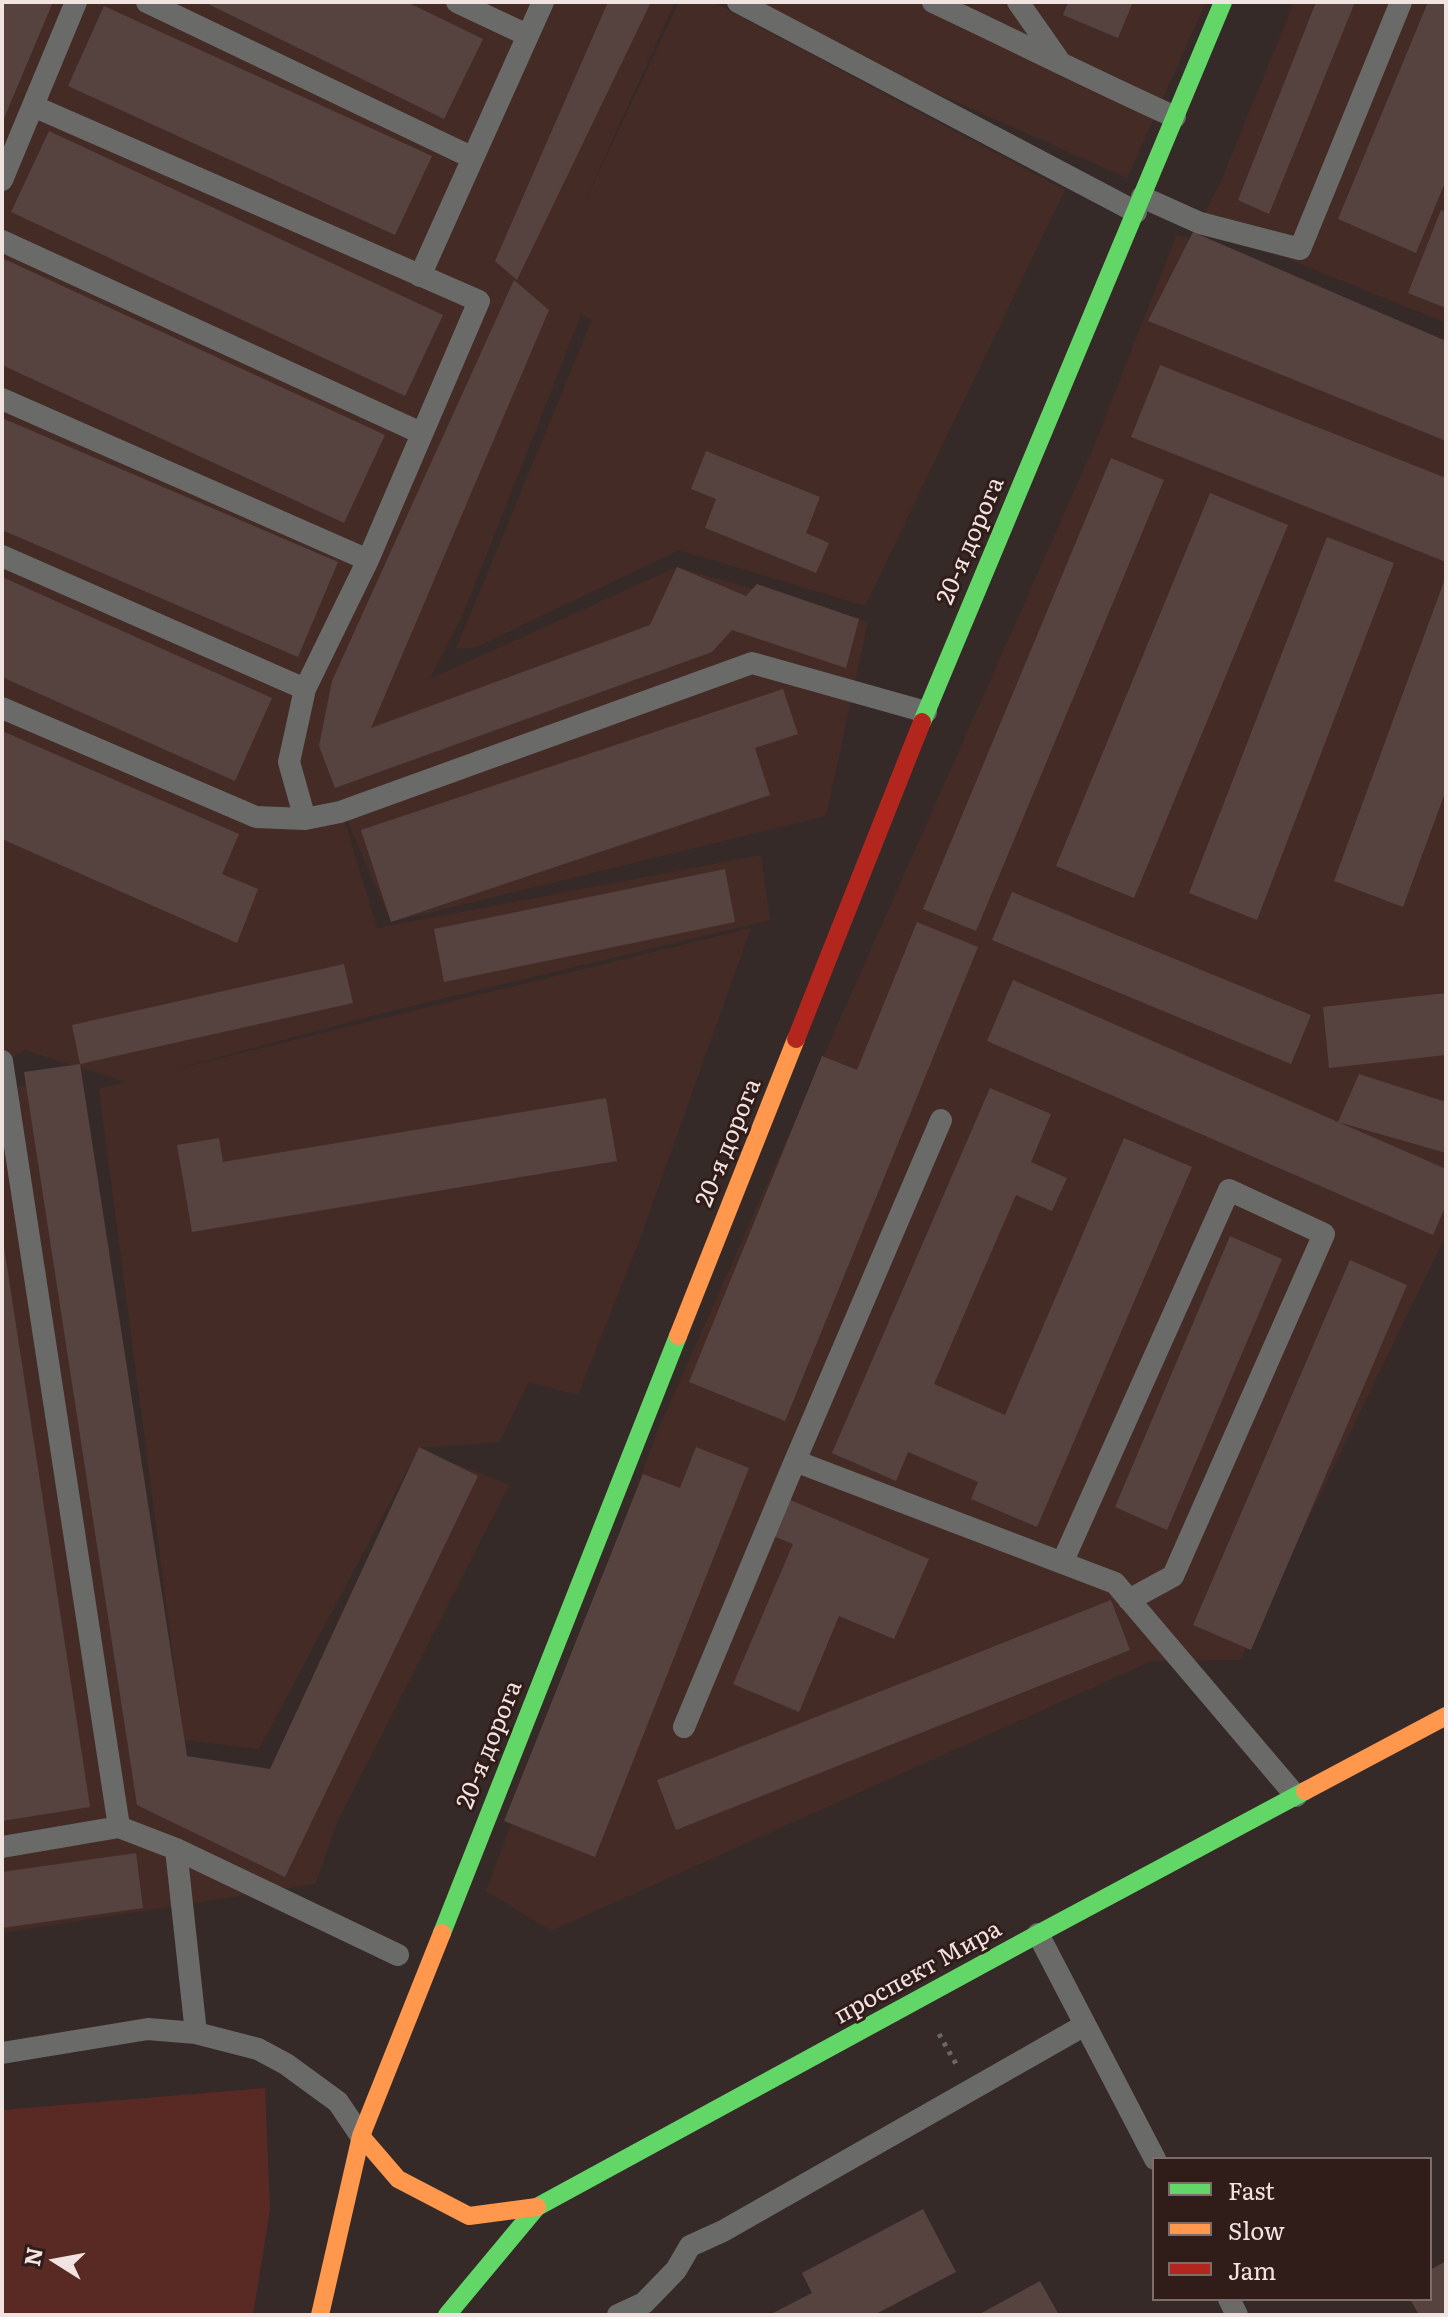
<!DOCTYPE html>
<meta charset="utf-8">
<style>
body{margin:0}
#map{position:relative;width:1448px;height:2317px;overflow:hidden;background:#352a28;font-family:Literata,serif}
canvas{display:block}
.frame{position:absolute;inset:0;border:4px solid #f1e3e0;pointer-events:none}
.legend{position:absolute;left:1152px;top:2157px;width:280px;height:144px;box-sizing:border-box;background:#301c19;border:2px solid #7d6c69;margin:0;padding:10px 14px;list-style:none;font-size:24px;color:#f1e3e0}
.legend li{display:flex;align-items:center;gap:16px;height:40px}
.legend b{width:40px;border:2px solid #7d6c69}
.north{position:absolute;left:16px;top:2221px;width:80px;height:80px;-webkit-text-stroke:6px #301c19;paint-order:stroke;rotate:281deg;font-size:22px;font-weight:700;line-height:32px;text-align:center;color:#f1e3e0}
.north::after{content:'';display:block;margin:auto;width:28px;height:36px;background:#f1e3e0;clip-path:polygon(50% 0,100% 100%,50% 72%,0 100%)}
</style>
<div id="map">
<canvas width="1448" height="2317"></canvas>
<div class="frame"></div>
<ul class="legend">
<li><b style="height:10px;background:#63d668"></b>Fast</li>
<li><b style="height:10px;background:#ff974d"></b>Slow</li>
<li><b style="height:10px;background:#b3261e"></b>Jam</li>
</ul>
<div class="north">N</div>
</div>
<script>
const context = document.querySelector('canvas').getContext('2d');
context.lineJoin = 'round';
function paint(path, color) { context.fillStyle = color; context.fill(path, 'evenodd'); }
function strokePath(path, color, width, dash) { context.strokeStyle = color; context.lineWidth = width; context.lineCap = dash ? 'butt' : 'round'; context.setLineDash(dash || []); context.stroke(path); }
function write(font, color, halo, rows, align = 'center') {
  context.font = font + ' Literata,serif'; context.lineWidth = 6; context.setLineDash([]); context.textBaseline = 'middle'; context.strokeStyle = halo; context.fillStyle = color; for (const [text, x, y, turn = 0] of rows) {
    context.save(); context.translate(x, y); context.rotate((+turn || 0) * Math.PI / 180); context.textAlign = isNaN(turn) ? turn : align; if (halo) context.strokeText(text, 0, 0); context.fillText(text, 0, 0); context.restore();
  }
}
paint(new Path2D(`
 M2,2h673l-96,212 100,-212h34l352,188 -200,416 -186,-56 -202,97 -21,2 136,-329 -15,-8 4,3 -117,297 -34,67 247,-112 191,55 -42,194 -435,106 -53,-123 39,129 384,-73 9,65 -383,92 -219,59 583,-143 -113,316 -60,151 -50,-13 -28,60 -81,6 -160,301 -75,-9 -85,-651 27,-7 -101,-32 -23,15z
 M731,2h475l-79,176z
 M1294,2h152v321l-246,-100 22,-44z
 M1177,234l269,106v895l-206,425 -88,1 -601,270 -65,-40 172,-461 436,-984z
 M73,1078l104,683 83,27 178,-331 71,28 -171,336 -23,63 -313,49v-844z`), '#452b26');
paint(new Path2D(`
 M265,2088l5,121 -17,106h-251v-205z`), '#592a24');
paint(new Path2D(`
 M3,2h50l-51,121v-119z
 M204,2h203l76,37 -39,80z
 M608,2h43l-134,278 -22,-19z
 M1068,2h65l-15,36 -55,-23z
 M1316,2h39l-86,212 -31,-14z
 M1428,2h18v178l-30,73 -78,-34z
 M104,6l328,150 -37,79 -327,-149z
 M49,131l394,184 -38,81 -394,-184z
 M1441,210l5,2v96l-38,-15z
 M1193,232l253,109v100l-298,-120z
 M2,258l383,177 -41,88 -342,-158z
 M514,280l35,30 -178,418 279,-103 27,-58 69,29 11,-12 102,35 -13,49 -114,-38 -20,22 -377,136 -16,-42 13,-65z
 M1160,365l286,113v84l-315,-125z
 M2,418l336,144 -40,95 -296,-127z
 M706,451l114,46 -14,36 23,10 -13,30 -111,-45 11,-29 -25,-10z
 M1111,458l53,22 -188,451 -53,-22z
 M1210,493l78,32 -154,373 -78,-32z
 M1327,537l67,26 -137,357 -68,-27z
 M1446,576v214l-43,117 -69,-26z
 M2,577l270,121 -37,83 -233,-104z
 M783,689l15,45 -43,14 15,47 -379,127 -30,-92z
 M2,731l237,103 -17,40 36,15 -21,54 -235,-104z
 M725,869l10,53 -291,60 -10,-53z
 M1012,892l299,123 -20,49 -299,-124z
 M917,922l61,25 -193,474 -96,-39 133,-326 35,14z
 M344,964l9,39 -273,61 -8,-39z
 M1013,980l325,142 21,-48 87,28v51l-108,-31 108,47v36l-13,30 -446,-194z
 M1446,993v62l-117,13 -6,-61z
 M80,1064l107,692 83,13 149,-322 59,29 -193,401 -148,-72 -113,-733z
 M990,1088l61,26 -20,48 36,16 -15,33 -36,-16 -82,189 71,31 119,-277 68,29 -155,360 -66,-28 7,-17 -70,-30 -12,29 -64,-28z
 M606,1098l11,63 -425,71 -15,-87 42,-7 4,24z
 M1230,1236l52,23 -115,271 -52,-23z
 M2,1247h2l86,560 -88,14z
 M1350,1260l57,25 -156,365 -58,-25z
 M696,1447l53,21 -154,389 -91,-36 139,-347 37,14z
 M788,1499l141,60 -35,80 -55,-23 -40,96 -66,-28 60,-140 -20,-8z
 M1111,1600l19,50 -454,180 -19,-50z
 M136,1853l7,55 -141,20v-56z
 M923,2209l33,63 -82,43h-105l43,-22 -10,-20z
 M1446,2261v54h-27l-9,-16h20v-29z
 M1040,2281l19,34h-81z`), '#564340');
strokePath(new Path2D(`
 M939,2034l17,30`), '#696664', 5, [4, 6]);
strokePath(new Path2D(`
 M147,2l326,156
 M457,2l70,33
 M738,2l398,210
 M933,2c81,38 160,78 242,115
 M1018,2l40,57
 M2,180l74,-178
 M1142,197l58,26 100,26 101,-247
 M2,241l419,192
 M420,276l123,-274
 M2,399l366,161
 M2,556l303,133
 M2,708l254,109 49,2 -16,-57 16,-73 63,-129 111,-259 -446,-195
 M305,819l35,-7 412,-149 174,49
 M2,1061l117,766
 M941,1120l-146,341 320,122 181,213
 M1062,1563l167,-373 95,44 -151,342 -44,24
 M684,1727l111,-266
 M2,1847l117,-20 57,22 222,106
 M176,1849l20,184
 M1038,1934l117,225
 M2,2053l146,-24 48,4 62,16 28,15 52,38 23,34
 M1229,2299l8,16
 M618,2315l26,-12 32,-33 14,-24 33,-15 362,-206`), '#6a6b69', 22);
strokePath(new Path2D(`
 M922,722l301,-720
 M442,1933l236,-597
 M447,2315l90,-108 501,-273 267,-143`), '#63d668', 18);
strokePath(new Path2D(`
 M678,1336l118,-297
 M1305,1791l141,-75
 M361,2136l37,43 71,37 68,-9
 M320,2315l41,-179 81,-203`), '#ff974d', 18);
strokePath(new Path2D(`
 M796,1039l126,-317`), '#b3261e', 18);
write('24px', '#f1e3e0', '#301c19', [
 ["20-я дорога",971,541,-67],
 ["20-я дорога",729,1143,-68],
 ["20-я дорога",490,1745,-68],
 ["проспект Мира",918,1973,-29]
]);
</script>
